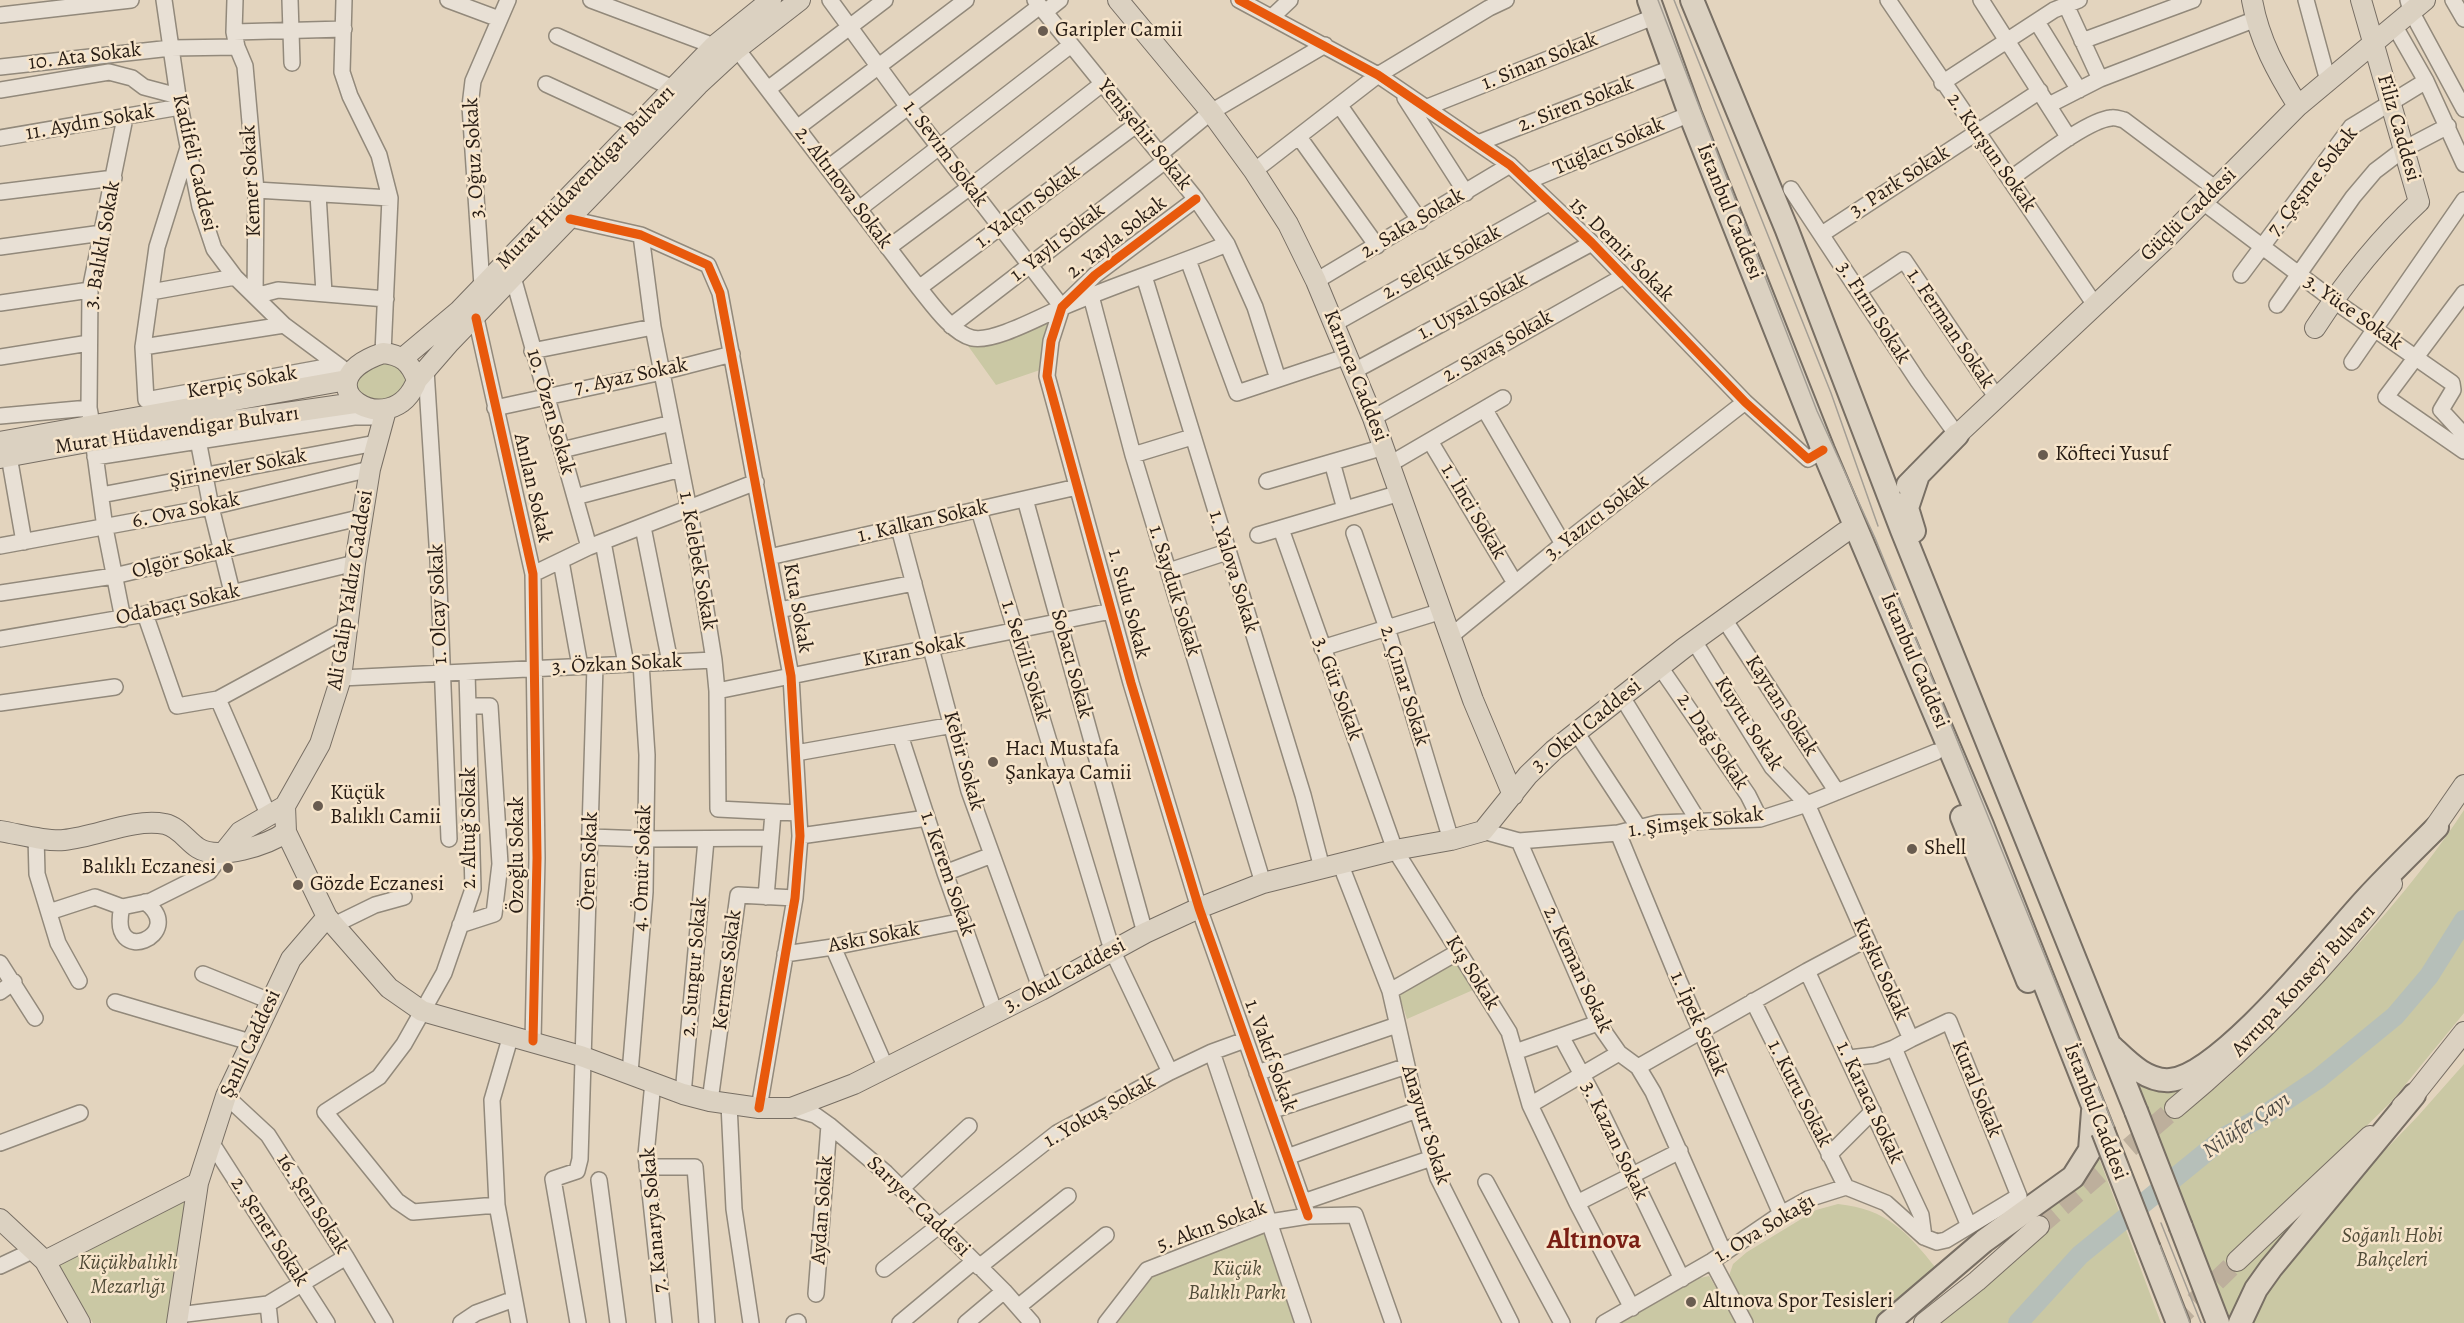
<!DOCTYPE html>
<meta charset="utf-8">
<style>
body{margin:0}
canvas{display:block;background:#e3d4be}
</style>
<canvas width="2464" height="1323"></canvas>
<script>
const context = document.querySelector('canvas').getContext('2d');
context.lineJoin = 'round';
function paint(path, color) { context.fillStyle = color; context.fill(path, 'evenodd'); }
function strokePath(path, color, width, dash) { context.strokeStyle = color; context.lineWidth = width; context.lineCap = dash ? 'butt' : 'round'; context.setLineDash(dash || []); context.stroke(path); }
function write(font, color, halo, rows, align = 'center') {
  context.font = font + ' Alegreya,serif'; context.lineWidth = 5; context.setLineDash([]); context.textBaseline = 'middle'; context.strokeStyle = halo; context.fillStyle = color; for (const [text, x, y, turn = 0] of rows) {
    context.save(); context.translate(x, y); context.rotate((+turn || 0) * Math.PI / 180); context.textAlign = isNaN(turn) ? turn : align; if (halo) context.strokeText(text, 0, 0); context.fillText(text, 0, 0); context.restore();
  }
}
paint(new Path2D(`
 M1047,323l4,2 -11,45 -44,15 -30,-42z
 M376,361l20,2 12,14c-10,21 -19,25 -43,25l-8,-13 1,-10z
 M2464,810v203l-73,89 -95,93 21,1 -86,127 -97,-243 50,4 -5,32c44,-30 81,-69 118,-107 61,-62 120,-127 167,-199z
 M1454,960l19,30 -66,29 -8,-24 3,-6z
 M2464,1064v259h-211l7,-19 82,-109 76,-79z
 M2099,1158l62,165h-225l87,-68 24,-23 -15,-17 48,-35z
 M187,1195l-18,128h-76l-38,-61z
 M1838,1204c49,5 69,28 98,64l-61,55h-120l-26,-47 4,-12 14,-12 69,-42z
 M1263,1227l31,96h-177l24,-30 11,-20z
 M1709,1276l28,47h-116l79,-45z`), '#cac8a4');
strokePath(new Path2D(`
 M2018,1323l62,-68 146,-119 32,-17 60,-40 77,-63 34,-40 35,-56`), '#b6bfb9', 20);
strokePath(new Path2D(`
 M2039,1226l136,-118
 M2173,1323l64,-62`), '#bdaf9c', 20, [20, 10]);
const minor = new Path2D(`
 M164,0l14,96 22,111 14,42 21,28 49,48 58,43
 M235,0l-1,32 110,-3
 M290,0l2,63
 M344,0l-2,72 8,24 29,59 11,43 -7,155
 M448,0l51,19
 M591,0l123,46 23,3 182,239c13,16 33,45 53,50 22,5 71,-23 91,-31 54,-23 110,-41 164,-63
 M830,0l78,107 154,200
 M1035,0l161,199 31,45 28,63 23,72
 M1239,0l139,75 132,90 82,78 153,159 63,57 15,-9
 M1888,0l207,305
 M1981,0l88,138
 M2306,0l22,81
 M2408,0l3,11 53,98
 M2453,0l11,19
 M2066,5l34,74
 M1045,12l15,-12
 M0,15l131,-15
 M1272,17l18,-17
 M2037,22l42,68
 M2394,25l32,56 38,83
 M234,32l3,15 8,19 11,124 -1,106 23,-6 108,9
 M557,36l116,52
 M2082,41l111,-41
 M0,67l171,-19 66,-1
 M1942,83l112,-73 25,-10
 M546,84l91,42
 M768,89l117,-89
 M0,90l109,-18 23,6 12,9 34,9
 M1405,98l61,95
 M2049,105l51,-26 156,-60
 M1340,106l80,115
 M1425,108l231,-92
 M797,128l169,-128
 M1299,137l78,109
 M0,138l180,-31
 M1478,143l196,-76
 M188,148l-31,99 -14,100 3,53 191,-35
 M1160,154l51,-42 114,-67
 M828,168l212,-162
 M1254,171l124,-96 111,-67 17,-8
 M2010,179c22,-15 77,-59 101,-61 4,-1 9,1 13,2l92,69
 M1528,181l162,-67
 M1791,189l127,192 39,54
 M256,190l134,8
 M0,192l114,-14
 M318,194l6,99
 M1196,199l-101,76 -33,32 -11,34 -4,35 84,307 68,225 109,308
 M2203,202l130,98 119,83 1,7 -12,20 23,25
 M859,209l212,-164
 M570,219l71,16 67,30 12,28 71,383 9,160 -5,62 -36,210
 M1822,234l218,-143
 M641,235l12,92 41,208 20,125 3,31 1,118 80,4
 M0,247l102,-14
 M888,248l82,-61 132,-103
 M1188,260l49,133 111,-37
 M2241,275l110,-148 75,-46
 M1144,276l159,519 19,73
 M513,277l76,270
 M1316,281l194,-116
 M482,286l-12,-180 3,-25 35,-81
 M919,288l217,-163
 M1859,290l45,-30 93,138
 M151,292l84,-15
 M2464,293l-78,104 78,54
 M1091,296l42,159 130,428
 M0,303l90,-13
 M2277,305l76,-108 22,-26 29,-22 44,-23
 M476,318l57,256 4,284 -4,183
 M1334,324l215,-121
 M951,326l214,-165
 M143,347l141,-22
 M532,351l121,-24
 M0,357l89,-14
 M2352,362l112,-162
 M426,370l12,190 11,279
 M1354,371l238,-128
 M495,408l167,-36 70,-18
 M1485,410l78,134
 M0,416l89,-8
 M1373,418l251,-142
 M92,424l-3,-16 1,-118 35,-172
 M198,440l13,67 21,85
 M1430,441l85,142
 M94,447l11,81 18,91
 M562,450l110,-27
 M1133,455l59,-18
 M9,456l15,86
 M95,457l259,-40h30
 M1332,462l13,47
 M1390,464l113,-66
 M1267,481l117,-34
 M101,495l275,-52
 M575,497l106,-28
 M1025,499l120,434
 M979,510l133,440 58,122
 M643,527l27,135
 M899,528l70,263 72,199
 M1281,529l114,321 114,182 21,73
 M1354,533l33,95 64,212
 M1258,535l142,-42
 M603,542l23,122
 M0,546l211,-39 159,-38
 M769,557l308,-70
 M561,561l19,105
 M1169,571l58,-19
 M533,574l56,-27 167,-65
 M0,593l114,-17 249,-59
 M779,610l135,-27
 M145,614l32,92 41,-7 50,115
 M1724,619l113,173
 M1451,636l112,-92 182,-142
 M0,639l145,-25 210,-51
 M1694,641l78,126 35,37 104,235 -17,9 75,178
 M1322,648l120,-37
 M1660,667l88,128 12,24
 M467,672l6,217 -29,84 -40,71 -25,33 -54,35 72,89 16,11 84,-7
 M341,678l373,-18
 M717,691l394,-80
 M1622,697l77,125
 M218,699l129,-70
 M0,703l115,-16
 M1576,732l63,96
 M900,735l45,138 50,140
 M796,753l157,-28
 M1483,831l36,10 99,-8 40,-10 102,-4 47,-15 129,-52
 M1618,833l61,148 102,233
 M36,836l1,38 21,69 21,38
 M800,836l127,-18
 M591,837l54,2 125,-1
 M1519,841l79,182 21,30 19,14 15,25 71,161
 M1340,863l50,128
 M945,873l47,-18
 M766,897l7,-84
 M122,907c-15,63 67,27 23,-5
 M49,912l46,-15 27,10 29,-6 58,-29 15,-20
 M334,925l41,-20 29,-8
 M460,925l34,-11 6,-50 -10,-158h-22
 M1867,939l-60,32 114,244 3,22
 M833,947l53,121
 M1458,952l-68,39 27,119 21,68 73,145
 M785,954l48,-7 130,-26
 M0,963l35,55
 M203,974l67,27
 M0,992l14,-10
 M1753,1001l93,186
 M115,1002l135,40
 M511,1035l-19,65 5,105 22,118
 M1561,1036l33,61 88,182
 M1212,1052l91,271
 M1515,1052l83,-29
 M1619,1053l-89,52 47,98 55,105
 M1849,1058l26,-3 19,-7
 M1638,1067l169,-96
 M630,1073l15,-181 2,-137 -6,-92
 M1257,1073l140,-48
 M653,1082l-7,73 18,168
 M683,1094l23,-254
 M226,1096l42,39 78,122 39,66
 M710,1101l28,-206 57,3
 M729,1104l5,105 17,114
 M791,1108l24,7 14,10 57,48 118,118 28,32
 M1271,1111l136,-45
 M211,1142l116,181
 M0,1143l80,-30
 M1829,1155l44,-44
 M1287,1157l130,-47
 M647,1167h48l12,156
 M599,1180l19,143
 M1486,1182l76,141
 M901,1189l68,-63
 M1303,1202l129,-44
 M1577,1203l103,-52
 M1712,1261l33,62
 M0,1266l32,-15
 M979,1267l89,-71
 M884,1269l173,-136 113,-61 42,-20 33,-12
 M816,1294l13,-169
 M268,1304l2,19
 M1018,1307l88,-72
 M178,1315l90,-11 78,-47
 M461,1323l15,-10 38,-14
 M578,1323l-25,-144 24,-8 3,-12 15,-493
 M794,1323l4,-1
 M900,1323l73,-61
 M966,1323l38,-32
 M1106,1323l41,-53 123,-48 38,-6 47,-1 38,108
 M1604,1323l108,-62 69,-47 27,-15 38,-12 40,16 38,34 13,5 9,-2 73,-44 -70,-175 -38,18`);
const major = new Path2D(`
 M1118,0l93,112 43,59 34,53 28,57 57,137 100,282 40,95
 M2252,0c7,40 25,72 46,106
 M2315,328c30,-46 64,-89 104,-126l-58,-202
 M383,353c19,2 27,9 34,27 -25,67 -122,3 -34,-27z
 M403,358l56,-47 255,-265 57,-46
 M417,380l33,-38 248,-257 39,-36 63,-49
 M386,410l-16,59 -15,94 -14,115 -21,66 -35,62 1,26 41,85 62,71 33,23 159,45 102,38 27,7 49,7h32l63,-24 187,-94 104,-57 54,-25 64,-25 132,-33 56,-10 32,-9 45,-56 26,-25 130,-102 161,-116
 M1957,435l211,-198 130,-131 127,-106
 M0,442l347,-62
 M0,458l93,-17 262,-38
 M0,831c19,3 46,11 64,9 33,-3 68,-22 101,-16 14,3 22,17 33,24 20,13 70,-3 88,-16
 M2428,837l36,-52
 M224,852l16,-20 45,-26
 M2402,1106l12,-11 50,-63
 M2175,1108c81,-67 153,-141 217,-224
 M0,1219l45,42 35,62
 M45,1261l153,-78
 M2237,1261l133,-125
 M177,1323l21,-140 28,-87 65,-137 36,-42
 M1924,1323l53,-42 62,-55`);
const highway = new Path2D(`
 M1649,0l41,114 133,336 159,375 121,306
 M1692,0l95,230 115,300 234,581
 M1908,485l49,-50
 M1914,531l-7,-23 11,-33
 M1962,817l66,164
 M2112,1047c15,14 34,35 58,33 52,-5 159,-141 196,-181 23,-25 47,-48 71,-72
 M2181,1227l37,96
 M2149,1249l29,74
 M1888,1323l96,-82 89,-64 17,-27 3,-39
 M2240,1323l16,-34 15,-21 143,-173`);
strokePath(minor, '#92897b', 18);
strokePath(major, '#786f64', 22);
strokePath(highway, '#786f64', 26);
strokePath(minor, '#e8e0d5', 15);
strokePath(major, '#dbd1c1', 20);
strokePath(highway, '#dbd1c1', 22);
strokePath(new Path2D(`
 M1658,0l159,411 58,127 236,581 79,204
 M1674,0l157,393 47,133
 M2161,1223l40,100`), '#a49e94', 1.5);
const highwayBridge = new Path2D(`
 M2136,1111l45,116
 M2103,1131l46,118`);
strokePath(highwayBridge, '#786f64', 26, []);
strokePath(highwayBridge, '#dbd1c1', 22);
strokePath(new Path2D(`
 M1239,0l139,75 132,90 82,78 153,159 63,57 15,-9
 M1196,199l-101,76 -33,32 -11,34 -4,35 84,307 68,225 109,308
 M570,219l71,16 67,30 12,28 71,383 9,160 -5,62 -36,210
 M476,318l57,256 4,284 -4,183`), '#e8590c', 9);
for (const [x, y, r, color] of [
 [1043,31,6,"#695c50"],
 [2043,455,6,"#695c50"],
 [993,762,6,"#695c50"],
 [318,806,6,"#695c50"],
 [1912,849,6,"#695c50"],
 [228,868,6,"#695c50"],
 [298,885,6,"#695c50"],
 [1691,1302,6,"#695c50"]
]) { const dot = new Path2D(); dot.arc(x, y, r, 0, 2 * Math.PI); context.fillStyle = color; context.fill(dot); strokePath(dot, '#f7e5cb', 2); }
write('21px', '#271c14', '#f7e5cb', [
 ["Garipler Camii",1055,31],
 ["Köfteci Yusuf",2055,455],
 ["Hacı Mustafa",1005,750],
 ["Şankaya Camii",1005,774],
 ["Küçük",330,794],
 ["Balıklı Camii",330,818],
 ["Shell",1924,849],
 ["Balıklı Eczanesi",216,868,"right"],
 ["Gözde Eczanesi",310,885],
 ["Altınova Spor Tesisleri",1703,1302]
], 'left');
write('21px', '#271c14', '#f7e5cb', [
 ["10. Ata Sokak",85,57,-7],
 ["1. Sinan Sokak",1540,62,-22],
 ["2. Siren Sokak",1576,105,-21],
 ["11. Aydın Sokak",90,123,-10],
 ["Filiz Caddesi",2398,128,74],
 ["Yenişehir Sokak",1144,135,51],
 ["Tuğlacı Sokak",1609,147,-23],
 ["2. Kurşun Sokak",1991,153,55],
 ["1. Sevim Sokak",945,154,53],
 ["3. Oğuz Sokak",475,158,-93],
 ["Kadifeli Caddesi",194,163,77],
 ["Murat Hüdavendigar Bulvarı",586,178,-46],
 ["Kemer Sokak",252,181,-93],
 ["3. Park Sokak",1900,182,-33],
 ["7. Çeşme Sokak",2313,182,-52],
 ["2. Altınova Sokak",843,188,53],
 ["1. Yalçın Sokak",1028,207,-37],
 ["İstanbul Caddesi",1729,212,68],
 ["Güçlü Caddesi",2189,215,-44],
 ["2. Saka Sokak",1413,224,-31],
 ["2. Yayla Sokak",1117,238,-38],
 ["1. Yaylı Sokak",1058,243,-38],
 ["3. Balıklı Sokak",103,245,-80],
 ["15. Demir Sokak",1621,250,45],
 ["2. Selçuk Sokak",1442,263,-29],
 ["1. Uysal Sokak",1473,307,-28],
 ["3. Fırın Sokak",1873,313,57],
 ["3. Yüce Sokak",2353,313,35],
 ["1. Ferman Sokak",1950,329,56],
 ["2. Savaş Sokak",1498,347,-30],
 ["Karınca Caddesi",1355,376,68],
 ["7. Ayaz Sokak",631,377,-12],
 ["Kerpiç Sokak",242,383,-10],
 ["10. Özen Sokak",550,412,74],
 ["Murat Hüdavendigar Bulvarı",177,431,-8],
 ["Şirinevler Sokak",238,469,-11],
 ["Anılan Sokak",532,488,77],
 ["6. Ova Sokak",186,511,-12],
 ["1. İnci Sokak",1473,512,59],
 ["3. Yazıcı Sokak",1597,518,-38],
 ["1. Kalkan Sokak",923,522,-13],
 ["Olgör Sokak",183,560,-14],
 ["1. Kelebek Sokak",697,561,80],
 ["1. Yalova Sokak",1233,572,73],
 ["Ali Galip Yaldız Caddesi",351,590,-81],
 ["1. Sayduk Sokak",1174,591,73],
 ["1. Olcay Sokak",439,604,-92],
 ["1. Sulu Sokak",1128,604,75],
 ["Odabaçı Sokak",178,605,-13],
 ["Kıta Sokak",797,608,80],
 ["Kıran Sokak",914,651,-11],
 ["1. Selvili Sokak",1025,661,73],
 ["İstanbul Caddesi",1914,661,67],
 ["Sobacı Sokak",1071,664,75],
 ["3. Özkan Sokak",617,665,-3],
 ["2. Çınar Sokak",1404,686,73],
 ["3. Gür Sokak",1337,689,70],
 ["Kaytan Sokak",1781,706,57],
 ["Kuytu Sokak",1748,724,57],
 ["3. Okul Caddesi",1587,726,-39],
 ["2. Dağ Sokak",1712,742,56],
 ["Kebir Sokak",963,761,74],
 ["1. Şimşek Sokak",1696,823,-7],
 ["2. Altuğ Sokak",470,828,-90],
 ["Özoğlu Sokak",518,855,-90],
 ["Ören Sokak",590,861,-88],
 ["4. Ömür Sokak",643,868,-88],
 ["1. Kerem Sokak",947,874,71],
 ["Askı Sokak",874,938,-11],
 ["2. Sungur Sokak",695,967,-85],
 ["Kuşku Sokak",1880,969,66],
 ["Kermes Sokak",728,970,-83],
 ["2. Keman Sokak",1577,970,65],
 ["Kış Sokak",1472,973,58],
 ["3. Okul Caddesi",1065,976,-28],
 ["Avrupa Konseyi Bulvarı",2304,981,-47],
 ["1. İpek Sokak",1698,1024,66],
 ["Şanlı Caddesi",251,1044,-65],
 ["1. Vakıf Sokak",1270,1056,70],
 ["Kural Sokak",1976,1089,68],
 ["1. Kuru Sokak",1799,1094,63],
 ["1. Karaca Sokak",1869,1103,65],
 ["1. Yokuş Sokak",1100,1112,-30],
 ["İstanbul Caddesi",2095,1112,69],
 ["Anayurt Sokak",1425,1125,73],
 ["3. Kazan Sokak",1614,1141,64],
 ["16. Şen Sokak",312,1204,57],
 ["Sarıyer Caddesi",918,1207,44],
 ["Aydan Sokak",823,1210,-86],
 ["7. Kanarya Sokak",655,1220,-95],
 ["5. Akın Sokak",1212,1227,-20],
 ["1. Ova Sokağı",1765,1229,-31],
 ["2. Şener Sokak",269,1232,57]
]);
write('italic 21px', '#524d39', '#f7e5cb', [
 ["Soğanlı Hobi",2392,1237],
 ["Bahçeleri",2392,1261],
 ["Küçükbalıklı",128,1264],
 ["Mezarlığı",128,1288],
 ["Küçük",1237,1270],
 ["Balıklı Parkı",1237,1294]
]);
write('italic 22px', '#4c4a45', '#f7e5cb', [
 ["Nilüfer Çayı",2247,1126,-34]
]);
write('bold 27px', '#7a1f14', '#f7e5cb', [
 ["Altınova",1594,1241]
]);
</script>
